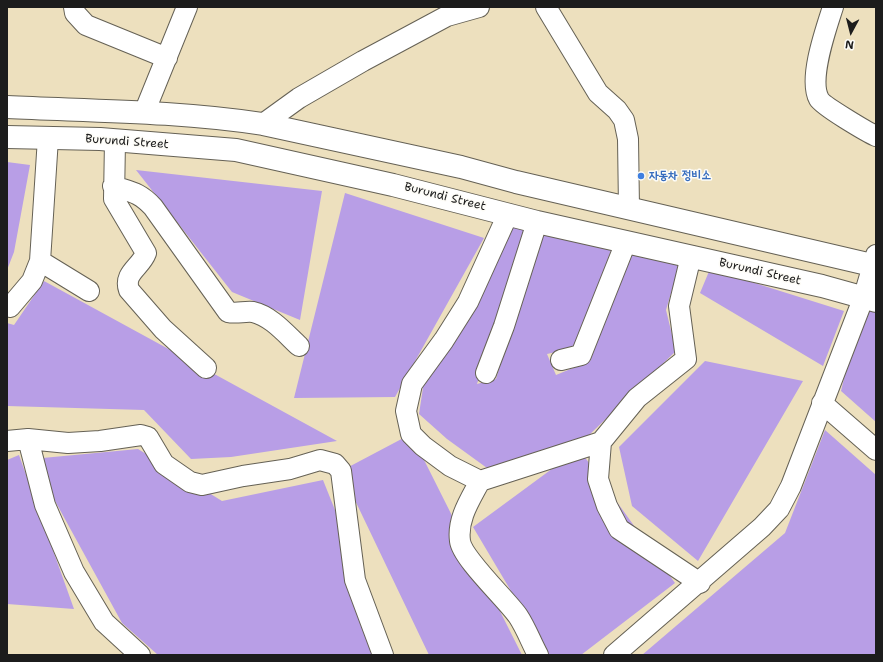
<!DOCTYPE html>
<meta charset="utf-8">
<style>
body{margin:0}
#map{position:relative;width:883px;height:662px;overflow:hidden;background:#ede0be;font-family:"Shantell Sans",sans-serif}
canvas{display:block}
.frame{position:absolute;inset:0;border:8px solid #1c1c1c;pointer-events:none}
.north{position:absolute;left:831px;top:12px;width:40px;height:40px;-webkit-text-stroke:3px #fdfcf7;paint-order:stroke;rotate:187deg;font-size:11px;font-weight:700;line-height:16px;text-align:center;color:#1c1c1c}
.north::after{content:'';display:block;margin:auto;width:14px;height:18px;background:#1c1c1c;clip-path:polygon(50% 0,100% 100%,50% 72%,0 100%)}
</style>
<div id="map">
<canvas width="883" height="662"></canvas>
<div class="frame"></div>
<div class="north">N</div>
</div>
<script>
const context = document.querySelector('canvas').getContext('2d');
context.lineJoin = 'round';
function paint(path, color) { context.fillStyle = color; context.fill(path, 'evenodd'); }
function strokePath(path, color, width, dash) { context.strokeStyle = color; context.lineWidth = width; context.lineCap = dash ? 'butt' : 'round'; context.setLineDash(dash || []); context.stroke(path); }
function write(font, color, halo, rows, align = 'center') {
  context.font = font + ' "Shantell Sans","Poor Story",sans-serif'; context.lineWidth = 3; context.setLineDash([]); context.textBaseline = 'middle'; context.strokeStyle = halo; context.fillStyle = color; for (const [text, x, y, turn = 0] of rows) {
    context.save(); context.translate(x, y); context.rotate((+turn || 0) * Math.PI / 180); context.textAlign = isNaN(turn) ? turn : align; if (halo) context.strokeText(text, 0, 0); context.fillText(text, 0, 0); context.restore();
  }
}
paint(new Path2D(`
 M7,162l23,3 -16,87 -7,18z
 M136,170l186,21 -22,129 -68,-28z
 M345,193l139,45 -89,159 -101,1z
 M510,223l15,5 -48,156 19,-5 44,-148 72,17 -38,100 -27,6 9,21 34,-14 42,-110 48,12 -14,47 10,41 -90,87 -99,30 -40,-29 -28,-25 5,-33z
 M710,269l134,42 -21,55 -123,-73z
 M44,281l293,160 -106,16 -40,2 -47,-49 -137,-4v-83l7,2z
 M863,299l13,4v119l-35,-31z
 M705,361l98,20 -105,180 -66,-55 -13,-59z
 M825,430l51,45v180h-234l143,-122z
 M411,434l111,221h-93l-88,-184z
 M138,449l84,52 101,-21 70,175h-235l-36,-32 -90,-164z
 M579,449l96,134 -94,72h-32l-76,-128z
 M19,455l55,154 -67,-5v-144z`), '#b89ee6');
const street = new Path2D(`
 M74,7l1,6 11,12 81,33
 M546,7l52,86 19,17 7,10 4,19 1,69
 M833,7c-7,22 -25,72 -14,92 4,7 48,33 57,37
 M144,113l43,-106
 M263,124l36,-26 64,-37 84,-45 32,-9
 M115,141l-1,58 32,54c-5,14 -23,20 -17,37l34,39 43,39
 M113,186c18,6 26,6 40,21l75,105c8,2 17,-1 25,0 18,4 33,22 46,34
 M40,261l49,30
 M10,307l22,-26 8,-20 8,-123
 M561,360l20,-5 45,-113
 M486,373l18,-47 33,-104
 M822,403l54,47
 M28,439l17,66 29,67 30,50 36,33
 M7,441l21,-2 40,4 32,-2 41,-6 7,2 16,27 26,18 12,3 41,-9 47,-7 30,-9 15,4 6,7 14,109 28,75
 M601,442l-3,37 9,27 12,23 81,54
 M480,481l-30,-15 -27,-20 -12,-12 -5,-23 6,-27 32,-44 24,-38 40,-88
 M538,655c-7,-13 -12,-27 -20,-39 -12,-17 -56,-58 -58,-75 -3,-22 10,-41 20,-60l121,-39 36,-44 49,-39 -7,-53 12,-50
 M614,655l148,-128 17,-18 12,-23 72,-187 13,-44`);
const primary = new Path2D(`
 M7,107c85,4 172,4 256,17l198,43 55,15 360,84
 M7,137l93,2 136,11 157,35 144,37 285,64 54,15`);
strokePath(street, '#656155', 22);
strokePath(primary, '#656155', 24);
strokePath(street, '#fff', 20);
strokePath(primary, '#fff', 22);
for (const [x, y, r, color] of [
 [641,176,4,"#3f7fe0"]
]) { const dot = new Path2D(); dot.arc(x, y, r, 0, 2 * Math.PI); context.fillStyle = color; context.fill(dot); strokePath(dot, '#fdfcf7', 1.5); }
write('12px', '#1c1c1c', '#fdfcf7', [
 ["Burundi Street",127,142,4],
 ["Burundi Street",445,197,14],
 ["Burundi Street",760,272,13]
]);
write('bold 12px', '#366cbe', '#fdfcf7', [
 ["자동차 정비소",649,176]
], 'left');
</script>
